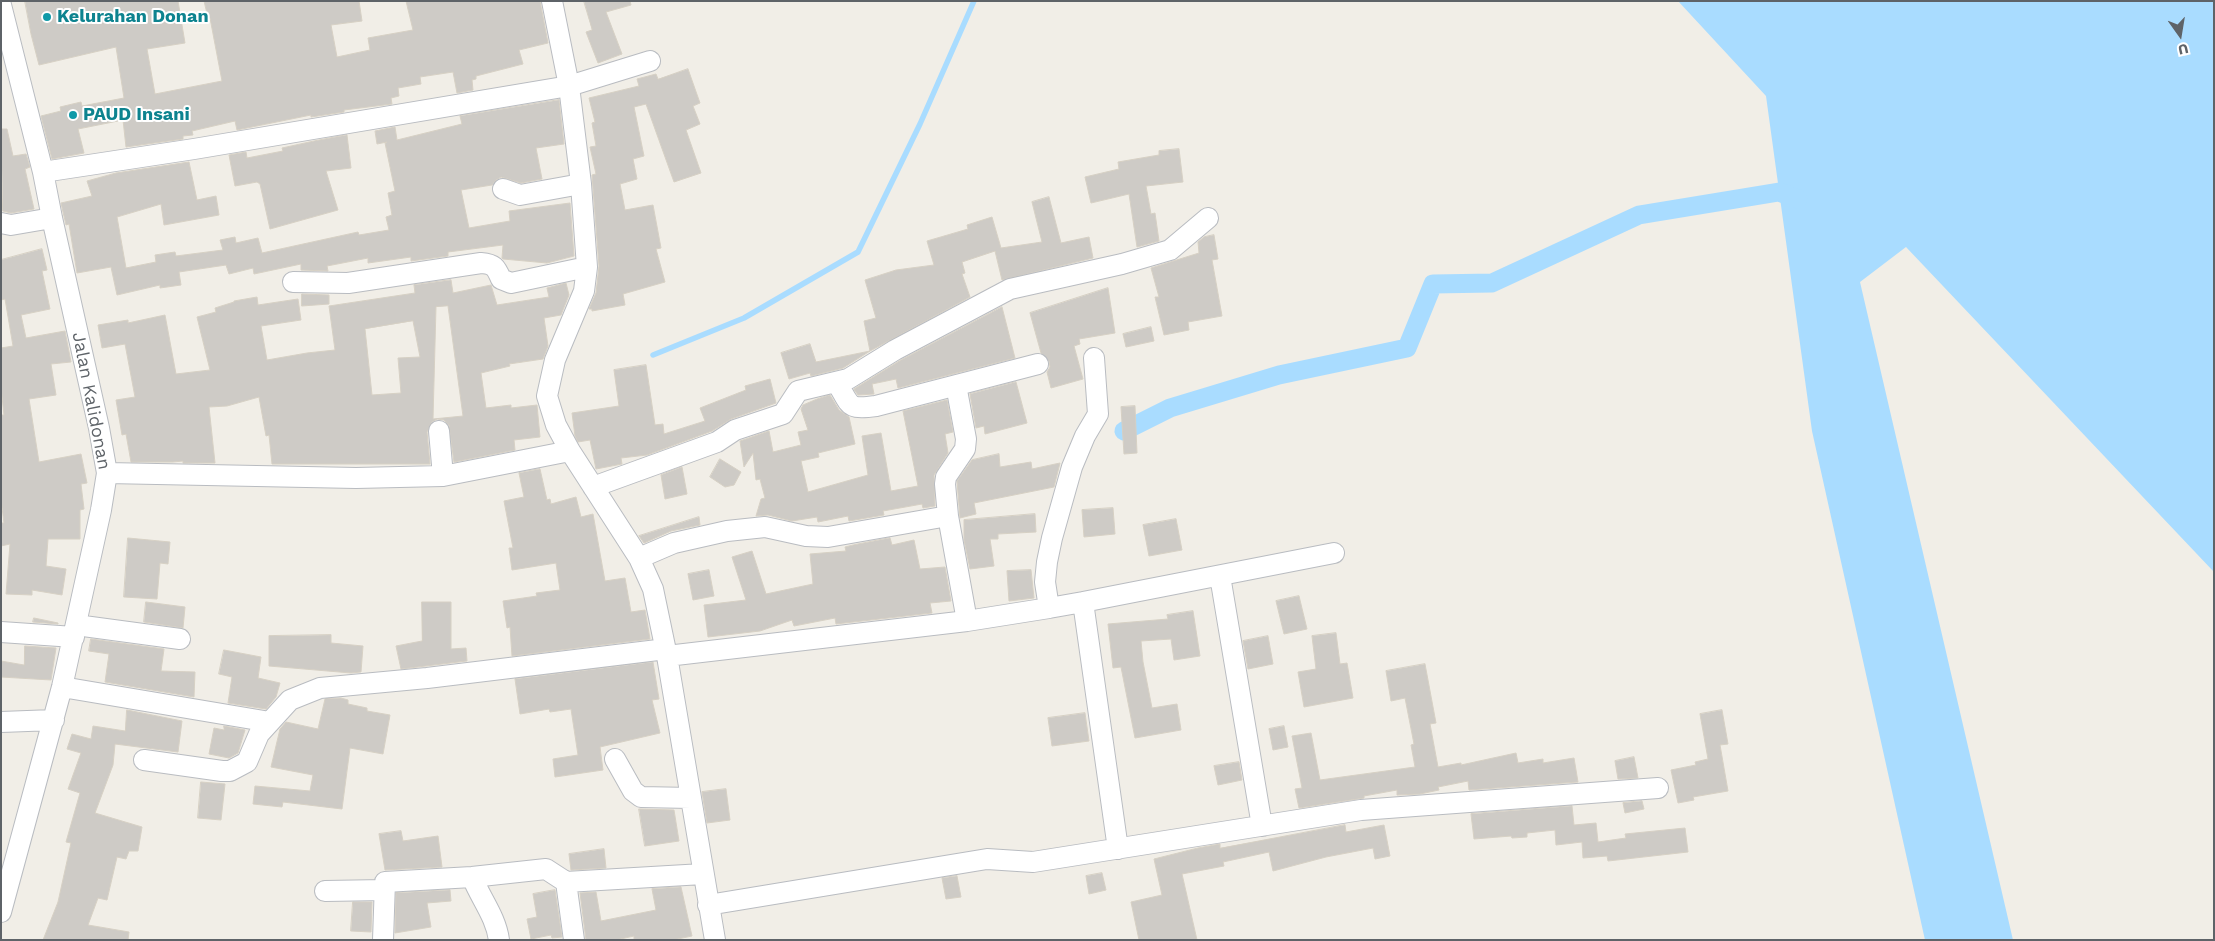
<!DOCTYPE html>
<style>
body{margin:0}
#map{position:relative;width:2215px;height:941px;overflow:hidden;background:#f1eee7;font-family:"Work Sans",sans-serif}
canvas{display:block}
.frame{position:absolute;inset:0;border:2px solid #5e6368;pointer-events:none}
.north{position:absolute;left:2155px;top:10px;width:50px;height:50px;-webkit-text-stroke:4px #fff;paint-order:stroke;rotate:167deg;font-size:14px;font-weight:700;line-height:20px;text-align:center;color:#5e6368}
.north::after{content:'';display:block;margin:auto;width:18px;height:22px;background:#5e6368;clip-path:polygon(50% 0,100% 100%,50% 72%,0 100%)}
</style>
<div id="map">
<canvas width="2215" height="941"></canvas>
<div class="frame"></div>
<div class="north">U</div>
</div>
<script>
const context = document.querySelector('canvas').getContext('2d');
context.lineJoin = 'round';
function paint(path, color) { context.fillStyle = color; context.fill(path, 'evenodd'); }
function strokePath(path, color, width, dash) { context.strokeStyle = color; context.lineWidth = width; context.lineCap = dash ? 'butt' : 'round'; context.setLineDash(dash || []); context.stroke(path); }
function write(font, color, halo, rows, align = 'center') {
  context.font = font + ' "Work Sans",sans-serif'; context.lineWidth = 4; context.setLineDash([]); context.textBaseline = 'middle'; context.strokeStyle = halo; context.fillStyle = color; for (const [text, x, y, turn = 0] of rows) {
    context.save(); context.translate(x, y); context.rotate((+turn || 0) * Math.PI / 180); context.textAlign = isNaN(turn) ? turn : align; if (halo) context.strokeText(text, 0, 0); context.fillText(text, 0, 0); context.restore();
  }
}
paint(new Path2D(`
 M1678,1h536v571l-308,-325 -46,35 153,658h-88l-113,-509 -46,-335z`), '#a9dcff');
strokePath(new Path2D(`
 M653,355l91,-37 114,-66 62,-128 54,-123`), '#a9dcff', 5.5);
strokePath(new Path2D(`
 M1124,431l46,-23 109,-33 128,-27 26,-64 59,-1 147,-68 140,-23 19,7`), '#a9dcff', 19);
const building = new Path2D(`
 M25,1h153l7,42 -38,6 8,45 67,-13 -12,-63h-2l-4,-17h155l3,20 -31,4 6,32 33,-7 -2,-12 45,-8 -7,-29h134l8,42 -29,7 4,14 -47,12v3l-4,1 1,10 -16,3 -4,-21 -33,5 1,7 -23,4 1,8 -8,2 1,6 -48,6v2l-33,5v-2l-74,15 -2,-9 -43,10 1,4 -10,1v3l-57,8 -3,-27 -45,9 6,24 -32,6 -11,-43 20,-5 -1,-4 21,-5 1,4 42,-8 -8,-51 -77,18 -8,-31z
 M584,1h46l1,4 -25,7 16,42 -24,9 -12,-31 6,-2z
 M688,69l12,34 -7,3 7,18 -14,6 15,43 -27,9 -28,-78 -12,3 10,49 -11,3 4,20 -17,5 5,26 28,-5 8,43 -5,1 9,33 -42,12 2,11 -33,6v-2h-3l7,-16 3,-27 -7,-91 4,-1 -6,-27 6,-1 -4,-23 3,-1 -6,-24 50,-12 -2,-7 19,-5 2,5z
 M559,100l5,44 -28,4 6,31 -21,4 -20,-6 -5,3 -4,5 -31,5 8,38 41,-7 -1,-10 61,-8 4,53 -27,7 -44,-4 -1,-1 1,-13 -55,7v4l-37,5v-4l-43,6v-5l-41,8 1,5 -27,-1v-6l-47,10 -1,-6 -24,6 -3,-9 -47,7 2,13 -21,3v-3l-43,10 -6,-28 -34,6 -8,-49 -3,1 -5,-22 31,-7 -5,-15 29,-8 73,-11 8,38 19,-4 3,19 -55,10 -3,-21 -44,13 9,51 30,-6 -1,-7 20,-3 1,4 47,-6 -3,-10 15,-3 1,6 22,-5 4,15 96,-21 1,3 30,-5 -3,-13 6,-2 -4,-22 7,-2 -10,-48 2,-1 -10,2 -2,-13 20,-4 2,13 65,-16 -2,-8z
 M1,129h6l6,27 13,-2 4,13 -5,2 9,40 -23,4 -8,-2z
 M347,135l4,33 -25,3 12,39 -68,19 -10,-45 -3,-2 -22,4 -6,-31 17,-3 1,6 36,-7 -1,-3 32,-7z
 M1179,149l4,33 -37,4 5,28 4,-1 4,28 -22,6 -8,-53 -38,9 -6,-26 34,-8 -1,-7 41,-7v-4z
 M1049,197l12,46 28,-6 4,21 -91,22 -7,-29 -33,11 3,11 -3,1 8,23 -100,54 -6,-30 12,-3 -11,-38 31,-10 38,-5 -7,-24 41,-12 -1,-4 25,-8 9,31 41,-6 -10,-40z
 M1214,235l4,24 -6,1 10,56 -34,6 1,8 -25,5 -9,-38h4l-8,-29 48,-15 -1,-11 6,-5z
 M42,249l5,21 -5,1 8,38 -29,6 5,23 39,-7 6,31 -20,2 5,31 -27,4 10,63 42,-8 6,29 -6,1 3,25 -4,1v29h-32l-2,27 20,3 -4,26 -30,-5v5l-26,-1 4,-50 -9,2v-23h3l-3,-23v-85h3l-3,-27v-40l12,-2 -8,-47 -4,1v-40z
 M451,280l2,13 38,-8 6,20 52,-8 -2,-9 19,-5 3,12 -8,20 -17,3 4,28 -5,13 -34,5 1,2 -29,7 5,35 25,-3v3l26,-3 3,32 -26,3 1,10 -61,12 -5,-37 -5,-5 -7,-1 -5,3 -5,10 3,32h-158l-3,-29 -3,1 -7,-39 -32,9 -18,1 6,56h-32v-2l-10,1h-42l-5,-28 -4,1 -6,-35 19,-3 -10,-53 -23,4 -4,-23 30,-5v3l37,-8 11,59 34,-4 -13,-53 19,-5 -1,-4 19,-6v-1l23,-4 1,8 40,-6 3,21 -40,6 6,34 40,-7 28,-3 -6,-44 86,-13 -1,-8zM448,306l15,110 -30,3 3,-112zM413,321l7,36 -22,1 3,35 -29,2 -7,-66z
 M1108,288l7,45 -36,6 1,5 -6,2 9,33 -32,9 -4,-16 3,-5 -1,-6 -8,-8 -11,-40z
 M302,294l27,1v9l-27,2z
 M1002,307l13,51 -117,30 -2,-9 -24,5 2,10 -16,1 -3,-4 -1,-2 47,-29z
 M1151,327l3,14 -28,6 -3,-13z
 M810,344l6,18 54,-11 -27,17 -32,8 -1,-3 -21,6 -8,-26z
 M646,365l9,60 8,-1 1,10 41,-13 -5,-13 46,-18 -1,-4 25,-7 6,24 -45,16 -19,12 -65,24 -26,3 1,6 -26,5 -6,-29 -12,2 -3,-6 -3,-23 47,-7 -5,-36z
 M1016,382l11,41 -42,11 -1,-8 -8,2 -6,-34z
 M830,395l9,15 10,7 6,27 -37,9 1,4 -18,4 7,31 60,-17 -6,-39 19,-3 10,58 27,-5 -15,-75 44,-11 6,32 -8,2 3,19 -14,22 1,31 -12,2 -1,-4 -39,7 1,4 -35,6 -1,-5 -30,6 -1,-5 -25,4 -24,-6 -12,1 5,-17 4,-1 -5,-19 -4,1 -3,-27 -9,14 -4,-26 29,-10 4,21 28,-7 -3,-13 10,-2 -7,-21 2,-4 14,-6z
 M1135,406l2,47 -13,1 -3,-47z
 M999,454l1,13 31,-5 1,7 28,-6 -6,24 -80,16 2,11 -16,4 -3,-37 15,-21z
 M720,459l21,13 -7,13 -9,2 -15,-10z
 M682,467l5,27 -22,5 -4,-24z
 M540,469l7,31 3,-1 1,5 25,-7 5,20 12,-3 12,67 20,-3 6,34 14,-2 5,29 -138,17 -2,-29 -3,1 -4,-27 34,-5 -1,-3 24,-3 -4,-27 -44,7 -3,-22h4l-9,-47 20,-4 -5,-24z
 M1113,508l2,26 -31,3 -2,-27z
 M1035,514l1,18 -38,2v5h-8l4,27 -24,3 -6,-29v-20z
 M699,517l1,8 -29,6 -27,12 -5,-7z
 M1176,519l6,31 -33,6 -6,-31z
 M128,538l42,4 -2,22 -8,-1 -3,36 -33,-2z
 M890,538l2,7 22,-5 6,29 25,-2 6,34 -21,2 2,10 -96,11 -1,-6 -41,8 -2,-6 -32,11 -52,6 -4,-32 42,-5 -14,-43 20,-6 14,43 47,-10 -3,-30 36,-3 -1,-4 8,-2z
 M709,570l5,26 -21,4 -5,-26z
 M1031,570l3,28 -25,3 -2,-30z
 M1299,596l8,33 -23,5 -8,-33z
 M146,602l39,5 -2,21 -39,-6z
 M422,602h29v47l15,-1 1,13 -66,8 -5,-23 26,-5z
 M1193,611l7,45 -26,4 -3,-21 -30,2 2,21 9,46 25,-4 4,26 -46,8 -14,-71 -8,1 -5,-44 60,-5 -1,-4z
 M34,618l24,5v1l-25,-2z
 M1336,633l4,31 7,-1 6,35 -49,9 -6,-35 18,-3 -4,-33z
 M331,635v8l32,3 -2,26 -10,1 -82,-7v-30z
 M1268,636l5,28 -25,5 -5,-28z
 M91,639l73,10 -3,22 34,1 -1,25 -89,-15 4,-28 -20,-3z
 M25,646l31,2 -5,32 -50,-3v-16l23,4z
 M224,650l37,7 -3,21 22,5 -4,14 -10,12 -38,-6 4,-26 -13,-3z
 M653,662l6,37 -7,1 8,33 -60,14 3,23 -48,7 -2,-18 25,-4 -7,-46 -21,3 -1,-3 -29,5 -5,-35z
 M1425,664l11,59 -6,1 8,43 23,-4v2l55,-12 2,10 25,-4v4l31,-5 4,24 -109,8 -1,-9 -30,6 1,3 -19,4 -23,1v-5l-33,6v2l-65,10 -4,-19 7,-1 -10,-52 19,-3 9,47 95,-13 -4,-22 3,-1 -9,-46 -14,3 -5,-30z
 M341,698l7,2v4l19,4v3l23,4 -7,39 -33,-6 -8,61 -59,-7 -1,5 -29,-3 2,-18 55,5 3,-16 -42,-8 9,-38 6,-7 32,7 7,-30z
 M127,710l55,11 -4,31 -63,-8 -2,21 -18,48 47,14 -4,24h-9l-3,8 -9,-2 -10,43 -9,-2 -10,27 41,7 -1,8h-85l15,-38 13,-59 -5,-1 14,-49 -12,-4 13,-36 -14,-4 5,-15 19,5 2,-13 32,5z
 M1722,710l6,34 -8,1 8,46 -35,6 1,3 -16,3 -7,-33 25,-5 -1,-3 13,-3 -8,-45z
 M1085,713l4,28 -37,5 -4,-28z
 M224,726l21,4 -7,23 -9,5 -20,-4 5,-26 10,2z
 M1284,726l4,21 -15,3 -4,-21z
 M1634,757l4,21 -20,1 -3,-18z
 M1239,762l3,18 -24,5 -4,-19z
 M201,782l24,2 -4,36 -23,-2z
 M726,789l4,31 -23,3 -5,-31z
 M1642,801l2,8 -19,4 -2,-10z
 M1572,806l2,19 22,-2 2,19 28,-4 -1,-4 60,-6 3,24 -80,9 -1,-5 -24,2 -1,-16 -26,3 -1,-15 -28,3v4l-15,1 -1,-2 -37,3 -3,-25z
 M639,809l35,1 5,31 -34,5z
 M1345,825l1,7 38,-7 6,31 -15,3 -2,-11 -47,9 -53,14 -4,-19 -46,10 1,4 -42,8 15,66h-58l-8,-38 31,-7 -8,-36 44,-11 22,-4v4z
 M401,831l2,10 35,-5 4,31 -57,3 -6,-36z
 M604,849l2,19 -35,2 -2,-16z
 M1102,873l4,17 -17,4 -3,-18z
 M957,876l4,21 -15,2 -4,-21z
 M681,887l11,49 -19,4h-39v-4l-18,4h-30l-6,-47 16,-1 5,29 55,-11 -4,-21z
 M450,890l1,11 -24,2 4,24 -36,6 1,-40z
 M555,890l7,47 -10,1 -1,-3 -20,4 -4,-20 10,-2 -4,-23z
 M353,902h19l-1,30 -20,-1z`);
paint(building, '#cecbc6');
strokePath(building, '#d6d0c4', 1);
const minor = new Path2D(`
 M552,1l17,85 12,98 6,83 -3,24 -29,69 -8,36 9,29 14,26 69,107 14,31 14,67 48,284
 M1,5l42,167 9,46 47,210 8,45 -6,37 -39,177 -61,225
 M43,172l151,-23 375,-63 81,-25
 M503,189l17,6 61,-11
 M1,223l10,2 41,-7
 M293,282l55,1 133,-20c13,1 15,4 20,16l10,4 76,-16
 M837,383c14,23 10,27 39,23l162,-42
 M956,385l10,54 -1,10 -19,28 -1,7 3,32 19,105
 M439,431l4,45
 M107,473l249,5 87,-2 127,-25
 M593,487l124,-45 18,-12 48,-16 15,-23 50,-12 47,-29 115,-61 112,-25 48,-14 38,-32
 M639,558l35,-15 53,-12 38,-4 41,9 22,1 120,-21
 M1220,576l42,250
 M1049,608l34,-6
 M76,625l104,14
 M1,632l73,5
 M667,656l300,-35 82,-13 -4,-26 2,-20 5,-24 20,-71 13,-31 13,-22 -4,-56
 M62,687l208,35
 M1,722l53,-2
 M615,759l18,32 8,6 50,1
 M144,760l78,11h8l17,-9 12,-28 31,-34 30,-12 107,-10 239,-29
 M1118,849l-35,-247 251,-49
 M472,877c9,22 24,40 27,63
 M325,891l59,-1
 M708,905l279,-46 46,3 328,-52 297,-22
 M383,940l2,-58 87,-5 74,-8 20,13
 M574,940l-8,-58 137,-8`);
strokePath(minor, '#b9bcc1', 22);
strokePath(minor, '#fff', 20);
for (const [x, y, r, color] of [
 [47,17,5,"#0f9aa8"],
 [73,115,5,"#0f9aa8"]
]) { const dot = new Path2D(); dot.arc(x, y, r, 0, 2 * Math.PI); context.fillStyle = color; context.fill(dot); strokePath(dot, '#fff', 2); }
write('bold 18px', '#0d838f', '#fff', [
 ["Kelurahan Donan",57,17],
 ["PAUD Insani",83,115]
], 'left');
write('18px', '#5e6368', '#fff', [
 ["Jalan Kalidonan",91,401,79]
]);
</script>
